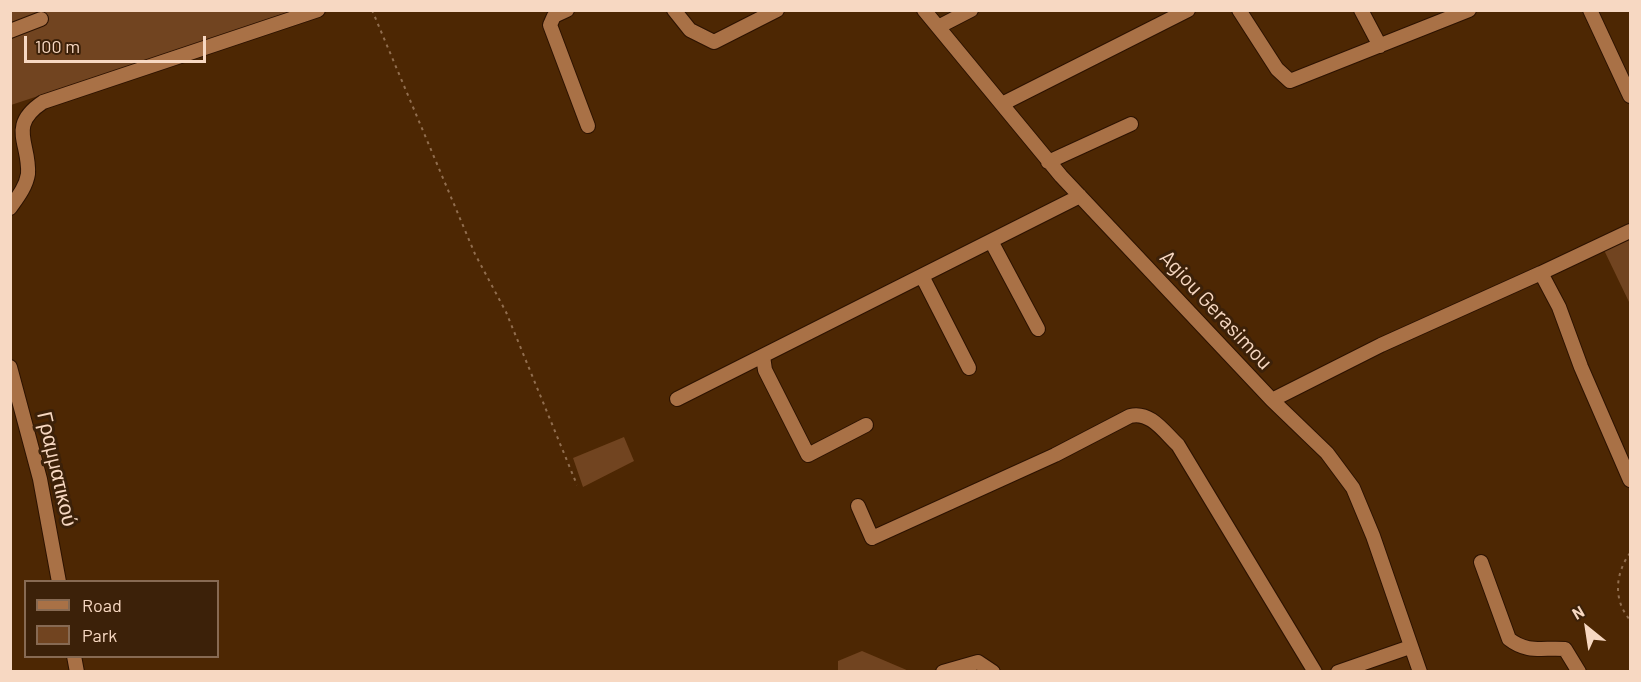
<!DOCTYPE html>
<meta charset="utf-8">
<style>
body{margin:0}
#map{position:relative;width:1641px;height:682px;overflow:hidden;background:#4d2703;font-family:Barlow,sans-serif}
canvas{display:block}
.frame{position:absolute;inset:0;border:12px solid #f7d8c2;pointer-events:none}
.legend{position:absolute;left:24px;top:580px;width:195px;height:78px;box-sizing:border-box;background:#3c2109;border:2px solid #876a53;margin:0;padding:8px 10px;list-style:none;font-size:18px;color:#f7d8c2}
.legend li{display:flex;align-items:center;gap:12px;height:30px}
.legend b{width:30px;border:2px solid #876a53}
.north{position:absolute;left:1557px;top:598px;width:60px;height:60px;-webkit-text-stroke:4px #3c2109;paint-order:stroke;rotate:330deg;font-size:16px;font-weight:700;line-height:24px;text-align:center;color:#f7d8c2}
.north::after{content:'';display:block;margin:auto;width:21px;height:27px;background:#f7d8c2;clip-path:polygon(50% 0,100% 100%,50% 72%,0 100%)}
.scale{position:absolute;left:24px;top:36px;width:182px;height:27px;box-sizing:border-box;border:3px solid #f7d8c2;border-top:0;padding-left:8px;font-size:18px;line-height:21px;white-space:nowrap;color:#f7d8c2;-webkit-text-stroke:4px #3c2109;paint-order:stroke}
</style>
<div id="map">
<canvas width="1641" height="682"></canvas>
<div class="frame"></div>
<ul class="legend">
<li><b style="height:8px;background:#a97146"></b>Road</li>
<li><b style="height:16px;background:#714420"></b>Park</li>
</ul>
<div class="north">N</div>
<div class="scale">100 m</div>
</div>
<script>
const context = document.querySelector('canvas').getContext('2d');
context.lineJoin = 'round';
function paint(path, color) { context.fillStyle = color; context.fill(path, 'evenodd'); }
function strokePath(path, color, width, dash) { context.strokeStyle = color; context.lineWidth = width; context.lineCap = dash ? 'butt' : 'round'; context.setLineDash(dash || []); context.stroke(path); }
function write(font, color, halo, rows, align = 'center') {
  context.font = font + ' Barlow,sans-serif'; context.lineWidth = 6; context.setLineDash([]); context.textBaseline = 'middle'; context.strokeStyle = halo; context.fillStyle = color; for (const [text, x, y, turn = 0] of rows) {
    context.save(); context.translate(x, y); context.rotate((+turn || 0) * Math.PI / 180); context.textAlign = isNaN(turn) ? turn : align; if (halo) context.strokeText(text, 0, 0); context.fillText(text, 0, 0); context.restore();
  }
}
paint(new Path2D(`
 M11,11h285l-285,94z
 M1630,236v68l-27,-56z
 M624,437l10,24 -51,26 -10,-29z
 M862,651l47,20h-71v-10z`), '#714420');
const minor = new Path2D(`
 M567,10l-13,6 -4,9 38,101
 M674,10l16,20 24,12 63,-32
 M924,10l137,166 211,224 55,53 26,35 20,48 47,136
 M1239,10l38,59 13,12 179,-71
 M1361,10l19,36
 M1590,10l40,86
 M938,27l33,-17
 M10,31l31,-12
 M1002,104l186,-94
 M1048,162l83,-38
 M10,208c7,-10 16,-21 18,-34 2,-31 -21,-48 15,-72l275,-92
 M991,241l47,88
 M1541,273l89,-42
 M922,276l47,92
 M763,356l2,14 43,85 58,-30
 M10,367l30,112 19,103
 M677,399l403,-203
 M1272,400l109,-55 160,-72 18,34 22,60 49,113
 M858,506l14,32 183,-83 75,-39c21,-5 34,16 48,29l137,227
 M1481,562l28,77c19,15 35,8 56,10l14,23
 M74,656l3,16
 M943,672l35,-10 15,10
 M1338,672l72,-25`);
strokePath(minor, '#2c1200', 16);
strokePath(new Path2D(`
 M372,10l103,244 31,58 71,173
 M1630,553c-15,21 -17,47 0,67`), '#916e4f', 2, [3, 4.5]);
strokePath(minor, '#a97146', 14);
write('21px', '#f7d8c2', '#3c2109', [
 ["Agiou Gerasimou",1216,310,47],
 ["Γραμματικού",57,469,77]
]);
</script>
